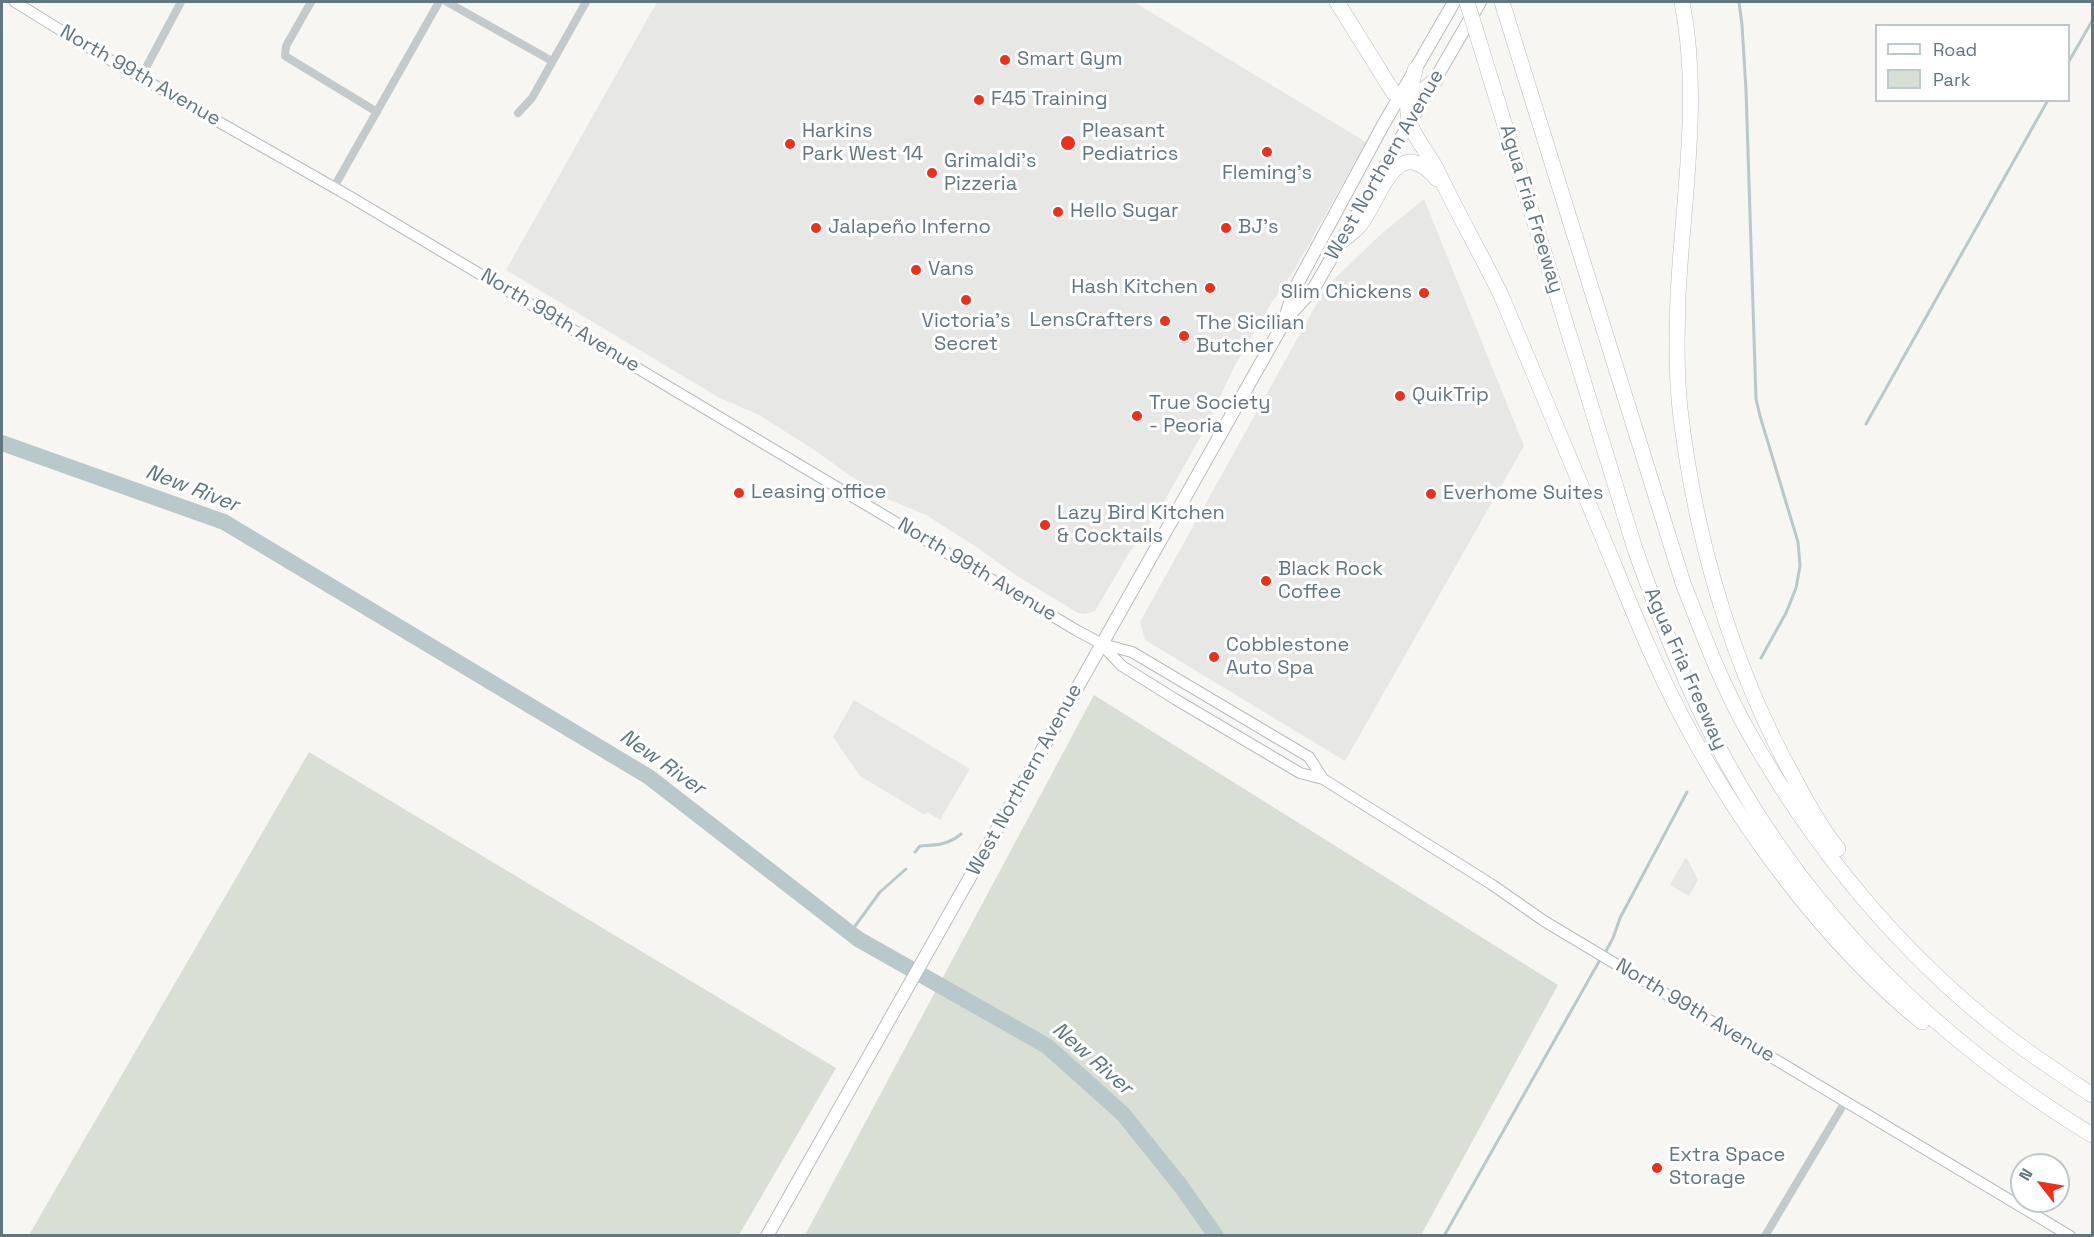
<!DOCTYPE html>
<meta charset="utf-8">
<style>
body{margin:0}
#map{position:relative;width:2094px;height:1237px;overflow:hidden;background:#f7f6f3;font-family:"Space Grotesk",sans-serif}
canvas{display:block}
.frame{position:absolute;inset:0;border:3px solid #607680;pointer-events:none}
.legend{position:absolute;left:1875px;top:24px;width:195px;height:78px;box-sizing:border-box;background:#fff;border:2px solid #bfc8cc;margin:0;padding:8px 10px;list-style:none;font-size:18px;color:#607680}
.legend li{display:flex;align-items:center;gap:12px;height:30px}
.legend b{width:30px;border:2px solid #bfc8cc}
.north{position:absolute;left:2010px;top:1153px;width:60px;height:60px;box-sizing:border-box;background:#fff;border:2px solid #bfc8cc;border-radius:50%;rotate:301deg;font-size:16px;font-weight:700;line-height:24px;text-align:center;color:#607680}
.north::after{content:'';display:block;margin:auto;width:21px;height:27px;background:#ee301b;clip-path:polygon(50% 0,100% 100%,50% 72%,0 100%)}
</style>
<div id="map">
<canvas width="2094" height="1237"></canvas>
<div class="frame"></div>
<ul class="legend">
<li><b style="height:8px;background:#fff"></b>Road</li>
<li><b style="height:16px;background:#d9dfd4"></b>Park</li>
</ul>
<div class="north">N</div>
</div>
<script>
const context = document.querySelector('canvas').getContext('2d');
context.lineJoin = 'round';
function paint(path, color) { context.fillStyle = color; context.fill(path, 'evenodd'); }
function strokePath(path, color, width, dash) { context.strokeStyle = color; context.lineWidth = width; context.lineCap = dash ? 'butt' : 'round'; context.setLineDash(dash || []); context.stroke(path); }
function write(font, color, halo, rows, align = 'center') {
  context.font = font + ' "Space Grotesk",sans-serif'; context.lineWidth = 6; context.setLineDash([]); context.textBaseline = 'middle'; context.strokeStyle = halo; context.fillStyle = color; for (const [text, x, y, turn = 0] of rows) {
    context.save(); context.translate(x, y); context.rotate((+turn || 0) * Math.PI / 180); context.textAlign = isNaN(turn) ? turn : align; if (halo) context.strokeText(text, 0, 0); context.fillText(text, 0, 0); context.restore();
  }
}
paint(new Path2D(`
 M657,2h477l232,140 -74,132 -20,28 -38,65 -29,62 -48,85 -28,39 -34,58 -10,3 -7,-1 -61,-37 -42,-30 -49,-31 -36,-15 -41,-25 -33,-24 -57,-36 -41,-18 -212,-127z
 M1424,199l100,247 -179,315 -200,-121 -5,-18 186,-335 54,-52z
 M854,700l116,69 -30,51 -13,-8 -2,3 -65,-39 -27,-39z
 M1685,858l3,2 10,20 -9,16 -19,-11z`), '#e7e8e6');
paint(new Path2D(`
 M1094,695l464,290 -137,250h-616z
 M309,752l527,316 -97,167h-710z`), '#d9dfd4');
strokePath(new Path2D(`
 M1739,2l3,23 4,65 10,309 4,17 38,126 2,24 -4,22 -10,25 -25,45
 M2068,63l24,-42
 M1866,424l182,-324
 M915,852l5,-6c17,-1 28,-1 41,-12
 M850,933l30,-41 26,-23
 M1605,953l8,-15 7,-20 67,-126
 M1444,1236l157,-278`), '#b9c9cb', 3);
strokePath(new Path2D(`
 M2,443l222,79 425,255 209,162 189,107 76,68 57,71 36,51`), '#b9c9cb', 16);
const secondary = new Path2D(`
 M15,2l81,50 253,144 727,434 26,14 30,8 177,105 14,22
 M1102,645l20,21 53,33 125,74 23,6 168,105 53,37 526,315`);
const primary = new Path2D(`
 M1287,318l27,-30 166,-286
 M767,1236l516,-912 12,-36 87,-161 72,-125`);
const highway = new Path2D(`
 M1337,2l56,90c18,10 31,-1 43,-13
 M1502,2l181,581c20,51 39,103 66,150 64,114 150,219 254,300 28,22 59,42 89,62
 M1682,2c19,96 1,196 -4,294 -1,37 -2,76 2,113 15,129 52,258 115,371 13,24 26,48 43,69
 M1483,54l152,495c26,73 53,144 91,212 85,157 215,282 366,374
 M1415,70c-4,17 -11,37 -5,54 6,16 18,29 26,44 20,43 44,84 65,127 32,77 65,154 97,231 26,62 50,126 82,187 58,112 144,229 242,309
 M1339,243c6,-5 13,-10 19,-16 22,-24 36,-98 79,-48`);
strokePath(secondary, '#b6bdc0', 12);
strokePath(primary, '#b7bcbf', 14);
strokePath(highway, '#b6bbbd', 16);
strokePath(new Path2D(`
 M311,2l-25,44 -1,10 92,56
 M447,2l105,59
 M141,77l40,-75
 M518,113l14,-15 54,-96
 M334,187l105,-185
 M1765,1236l80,-134`), '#c4c9cb', 8);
strokePath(secondary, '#fff', 10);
strokePath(primary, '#fff', 12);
strokePath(highway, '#fff', 15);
const highwayBridge = new Path2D(`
 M1467,2l16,52`);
strokePath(highwayBridge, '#b6bbbd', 16, []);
strokePath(highwayBridge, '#fff', 15);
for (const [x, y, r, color] of [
 [1005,60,6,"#ee301b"],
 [979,100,6,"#ee301b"],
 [1068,143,8,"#ee301b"],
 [790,144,6,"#ee301b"],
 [1267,152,6,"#ee301b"],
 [932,173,6,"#ee301b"],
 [1058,212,6,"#ee301b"],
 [816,228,6,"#ee301b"],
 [1226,228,6,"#ee301b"],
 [916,270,6,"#ee301b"],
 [1210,288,6,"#ee301b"],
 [1424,293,6,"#ee301b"],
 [966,300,6,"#ee301b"],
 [1165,321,6,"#ee301b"],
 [1184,336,6,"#ee301b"],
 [1400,396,6,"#ee301b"],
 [1137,416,6,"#ee301b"],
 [739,493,6,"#ee301b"],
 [1431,494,6,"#ee301b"],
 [1045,525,6,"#ee301b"],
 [1266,581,6,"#ee301b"],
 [1214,657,6,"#ee301b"],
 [1657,1168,6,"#ee301b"]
]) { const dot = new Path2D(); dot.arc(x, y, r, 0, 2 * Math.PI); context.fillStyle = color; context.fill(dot); strokePath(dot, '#fff', 2); }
write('20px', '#607680', '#fff', [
 ["Smart Gym",1017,60],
 ["F45 Training",991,100],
 ["Harkins",802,132],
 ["Park West 14",802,155],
 ["Pleasant",1082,132],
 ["Pediatrics",1082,155],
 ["Grimaldi's",944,162],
 ["Pizzeria",944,185],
 ["Fleming's",1267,174,"center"],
 ["Hello Sugar",1070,212],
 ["Jalapeño Inferno",828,228],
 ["BJ's",1238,228],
 ["Vans",928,270],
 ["Hash Kitchen",1198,288,"right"],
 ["Slim Chickens",1412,293,"right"],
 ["LensCrafters",1153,321,"right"],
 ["Victoria's",966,322,"center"],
 ["Secret",966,345,"center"],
 ["The Sicilian",1196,324],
 ["Butcher",1196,347],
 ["QuikTrip",1412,396],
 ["True Society",1149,404],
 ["- Peoria",1149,427],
 ["Leasing office",751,493],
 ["Everhome Suites",1443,494],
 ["Lazy Bird Kitchen",1057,514],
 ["& Cocktails",1057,537],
 ["Black Rock",1278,570],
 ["Coffee",1278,593],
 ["Cobblestone",1226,646],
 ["Auto Spa",1226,669],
 ["Extra Space",1669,1156],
 ["Storage",1669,1179]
], 'left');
write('20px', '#607680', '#fff', [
 ["North 99th Avenue",140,76,30],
 ["West Northern Avenue",1385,165,-60],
 ["Agua Fria Freeway",1531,209,73],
 ["North 99th Avenue",560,321,31],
 ["North 99th Avenue",977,570,31],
 ["Agua Fria Freeway",1685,669,66],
 ["West Northern Avenue",1025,780,-61],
 ["North 99th Avenue",1695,1011,31]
]);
write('italic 21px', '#5a777c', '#fff', [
 ["New River",192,489,21],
 ["New River",662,763,35],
 ["New River",1092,1059,41]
]);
</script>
